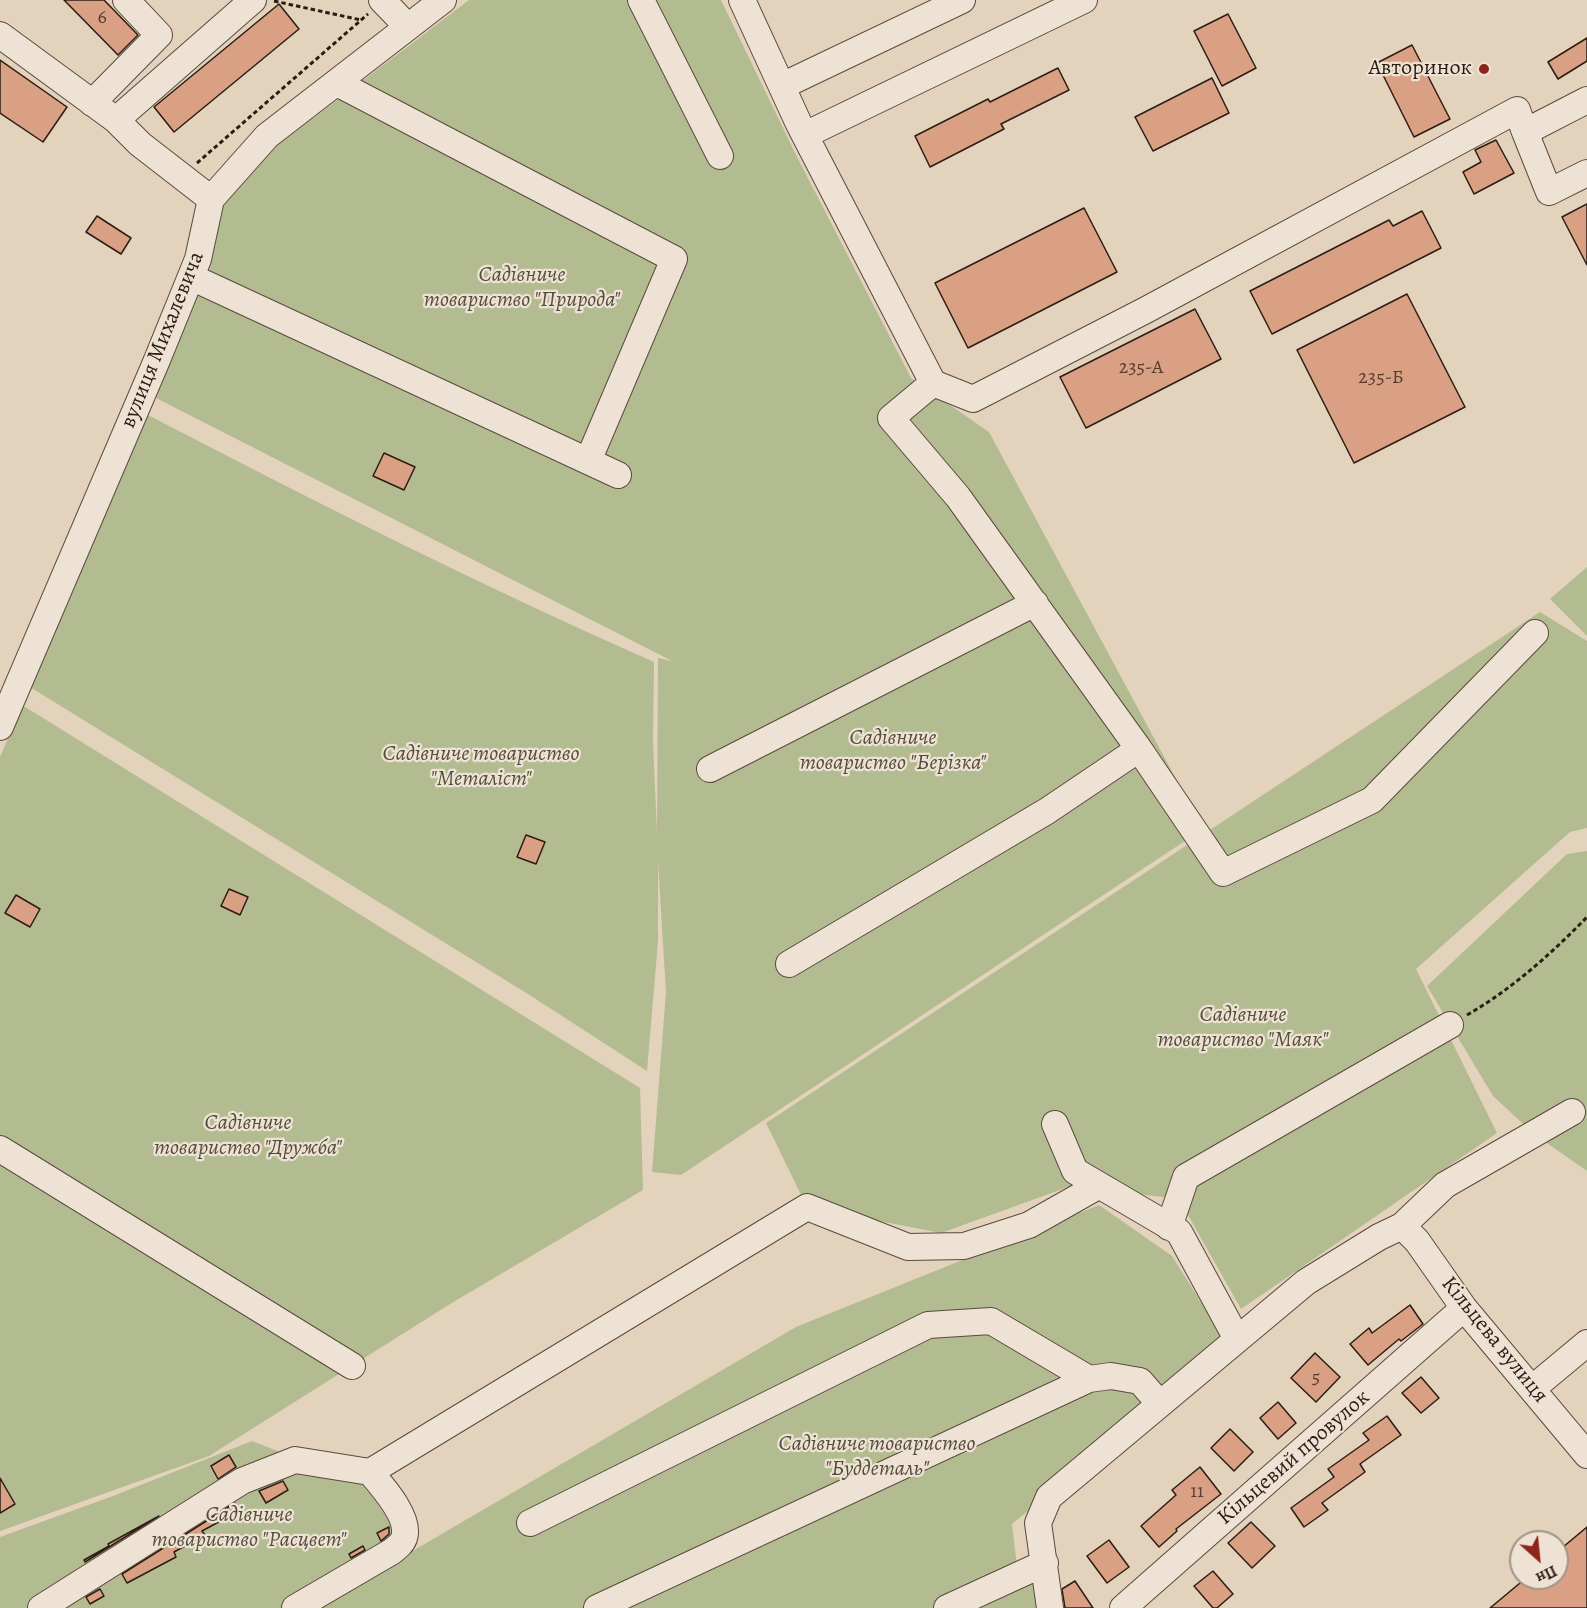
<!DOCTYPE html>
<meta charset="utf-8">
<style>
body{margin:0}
#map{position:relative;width:1587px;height:1608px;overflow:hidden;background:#e3d2bc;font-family:Alegreya,serif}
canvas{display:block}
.north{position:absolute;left:1509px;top:1530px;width:60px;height:60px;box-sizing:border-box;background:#ede2d3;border:2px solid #a09387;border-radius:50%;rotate:153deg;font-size:16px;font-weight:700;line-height:24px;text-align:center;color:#2c1d14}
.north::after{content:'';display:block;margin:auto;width:21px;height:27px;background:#8f2418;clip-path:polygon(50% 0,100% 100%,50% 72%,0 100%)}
</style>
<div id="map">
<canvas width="1587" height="1608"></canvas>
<div class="north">Пн</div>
</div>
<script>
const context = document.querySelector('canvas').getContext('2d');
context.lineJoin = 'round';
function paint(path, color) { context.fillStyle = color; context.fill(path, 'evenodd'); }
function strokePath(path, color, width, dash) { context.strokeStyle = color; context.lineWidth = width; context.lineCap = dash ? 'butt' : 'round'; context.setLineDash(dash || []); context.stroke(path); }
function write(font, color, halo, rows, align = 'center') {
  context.font = font + ' Alegreya,serif'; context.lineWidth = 4.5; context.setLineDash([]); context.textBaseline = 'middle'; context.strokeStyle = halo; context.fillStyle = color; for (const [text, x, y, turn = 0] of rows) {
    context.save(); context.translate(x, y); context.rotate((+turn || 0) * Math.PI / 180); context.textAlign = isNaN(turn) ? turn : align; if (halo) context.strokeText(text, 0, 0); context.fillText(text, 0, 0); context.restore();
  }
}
paint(new Path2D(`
 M469,0h252l75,155 115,223 78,54 214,397 -522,346 -29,-3 14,-180 -8,-130v79l-11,130 -119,-77 -503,-310 119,-271c168,87 337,173 510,249l-1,80 4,92 1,-176 14,3 -516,-263 64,-209z
 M1587,567v69l-37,-37z
 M1540,612l47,29v187l-17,4 -154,137 81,164 -256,176 -62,-110 -108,-13 -130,47 -134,-26 -41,-84z
 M22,705l618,383 3,102 -193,114 -241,152 -209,75v-774z
 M1587,851v320l-53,-37 -41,-38 -66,-110 140,-132z
 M1099,1205l73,51 52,83 -64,65 -148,120 6,51 -73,33h-630l481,-281z
 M252,1441l124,49 17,29 -2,27 -109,62h-282v-71l113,-41z
 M1036,1576l10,32h-81z`), '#b3bc91');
const building = new Path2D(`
 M64,0h40l34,35 -20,20z
 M279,4l20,25 -125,103 -20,-25z
 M1228,14l28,54 -34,18 -28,-55z
 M1587,38v23l-29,18 -10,-17z
 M1412,45l38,74 -36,18 -37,-74z
 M0,60l67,47 -24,35 -43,-29z
 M1058,68l11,22 -68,34 3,5 -74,38 -15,-31 73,-37 2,3z
 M1212,78l17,35 -76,38 -18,-34z
 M1496,140l18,33 -40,21 -11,-22 18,-10 -6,-12z
 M1587,204v61l-25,-48z
 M1084,208l33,64 -149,76 -33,-65z
 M1422,211l19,37 -169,86 -22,-43 139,-71 4,6z
 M97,216l34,22 -10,16 -35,-22z
 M1407,294l58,113 -111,56 -57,-113z
 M1195,309l26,50 -135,69 -26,-51z
 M384,453l31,14 -11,23 -31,-14z
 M526,835l19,7 -9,22 -19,-7z
 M229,889l19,8 -8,18 -19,-9z
 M16,895l24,14 -10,18 -25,-14z
 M1410,1305l13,19 -22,17 -2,-2 -31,26 -18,-21 19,-16 3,5z
 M1315,1353l25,24 -24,25 -25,-24z
 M1421,1377l18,21 -18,15 -19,-20z
 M1278,1402l18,21 -18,16 -18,-21z
 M1387,1416l14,19 -41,29 5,8 -43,31 6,7 -24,17 -13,-19 43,-31 -6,-8 41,-29 -6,-7z
 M1230,1429l23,23 -19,19 -23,-23z
 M229,1455l7,12 -18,12 -7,-13z
 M1200,1467l21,27 -45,35 1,2 -18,16 -18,-21 35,-31 -4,-5z
 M0,1478l15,26 -15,9z
 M283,1481l5,9 -22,13 -7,-12z
 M235,1503l4,8 -37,20 3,4 -31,17 2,5 -49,26 -5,-9z
 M159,1516l-74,46 -1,-2 25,-14 -1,-2z
 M1251,1522l24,24 -23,22 -24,-25z
 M389,1527v7l-8,7 -4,-8z
 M1587,1527v81h-97l36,-30h31v-26z
 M1109,1540l20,27 -22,16 -20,-27z
 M363,1546l2,4 -14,8 -2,-4z
 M1213,1571l20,23 -16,14h-4l-19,-22z
 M1075,1581l18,27h-28l-3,-19z
 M100,1589l4,7 -14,8 -4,-7z`);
paint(building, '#daa084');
strokePath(building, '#2c1d14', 1.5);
const minor = new Path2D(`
 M382,0l26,27
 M641,0l79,156
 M742,0l57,124 134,259 40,16 173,-89 371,-200 8,22 62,-32
 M0,35l116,85 24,24 71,55
 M337,83l337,176 -86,202
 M782,86l180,-86
 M92,103l67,-68 -33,-35
 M116,120l137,-120
 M1525,132l24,60 38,-19
 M805,135l279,-135
 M191,277l427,198
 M933,383l-42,35 67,79 181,252 84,124 149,-73 163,-167
 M0,727l157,-367 41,-101 13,-60 56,-63 176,-136
 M710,769l325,-166
 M789,964l258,-153 92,-62
 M1055,1124l20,47 104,61 58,107
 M0,1149l352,217
 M1402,1226l15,15 47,67 123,147
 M1169,1227l17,-50 264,-152
 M1089,1379l22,-3 29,5 20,23
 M1533,1388l54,-45
 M530,1523l398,-198 63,-4 98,58 -492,229
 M41,1608l201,-127 53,-21 75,12
 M295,1608l96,-56c5,-4 11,-8 13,-14 7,-20 -22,-52 -34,-66l437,-265 101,40 56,-1 65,-21 69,-39
 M947,1608l98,-45
 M1050,1608l-12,-85 11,-26 257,-215 73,-45 23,-11 43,-41 127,-73
 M1123,1608l341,-300`);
strokePath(minor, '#5a4a3e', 28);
strokePath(new Path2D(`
 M274,1l87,19
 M197,163l171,-149
 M1467,1015c45,-26 84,-61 120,-98`), '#2c1d14', 3, [4.5, 3]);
strokePath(minor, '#ede2d3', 26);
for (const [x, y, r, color] of [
 [1484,69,6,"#8f2418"]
]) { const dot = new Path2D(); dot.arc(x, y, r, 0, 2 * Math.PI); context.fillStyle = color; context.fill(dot); strokePath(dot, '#ede2d3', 2); }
write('20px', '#583e30', null, [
 ["6",102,18],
 ["235-А",1141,368],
 ["235-Б",1381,378],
 ["5",1316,1378],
 ["11",1197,1492]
]);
write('22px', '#2c1d14', '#ede2d3', [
 ["Авторинок",1472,69]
], 'right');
write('italic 22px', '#544d3a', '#ede2d3', [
 ["Садівниче",522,276],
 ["товариство \"Природа\"",522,301],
 ["Садівниче",893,739],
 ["товариство \"Берізка\"",893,764],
 ["Садівниче товариство",481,755],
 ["\"Металіст\"",481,780],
 ["Садівниче",1243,1016],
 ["товариство \"Маяк\"",1243,1041],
 ["Садівниче",248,1124],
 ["товариство \"Дружба\"",248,1149],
 ["Садівниче товариство",877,1445],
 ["\"Буддеталь\"",877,1470],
 ["Садівниче",249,1516],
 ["товариство \"Расцвет\"",249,1541]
]);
write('22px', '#2c1d14', '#ede2d3', [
 ["вулиця Михалевича",163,340,-68],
 ["Кільцева вулиця",1494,1340,51],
 ["Кільцевий провулок",1294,1458,-41]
]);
</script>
